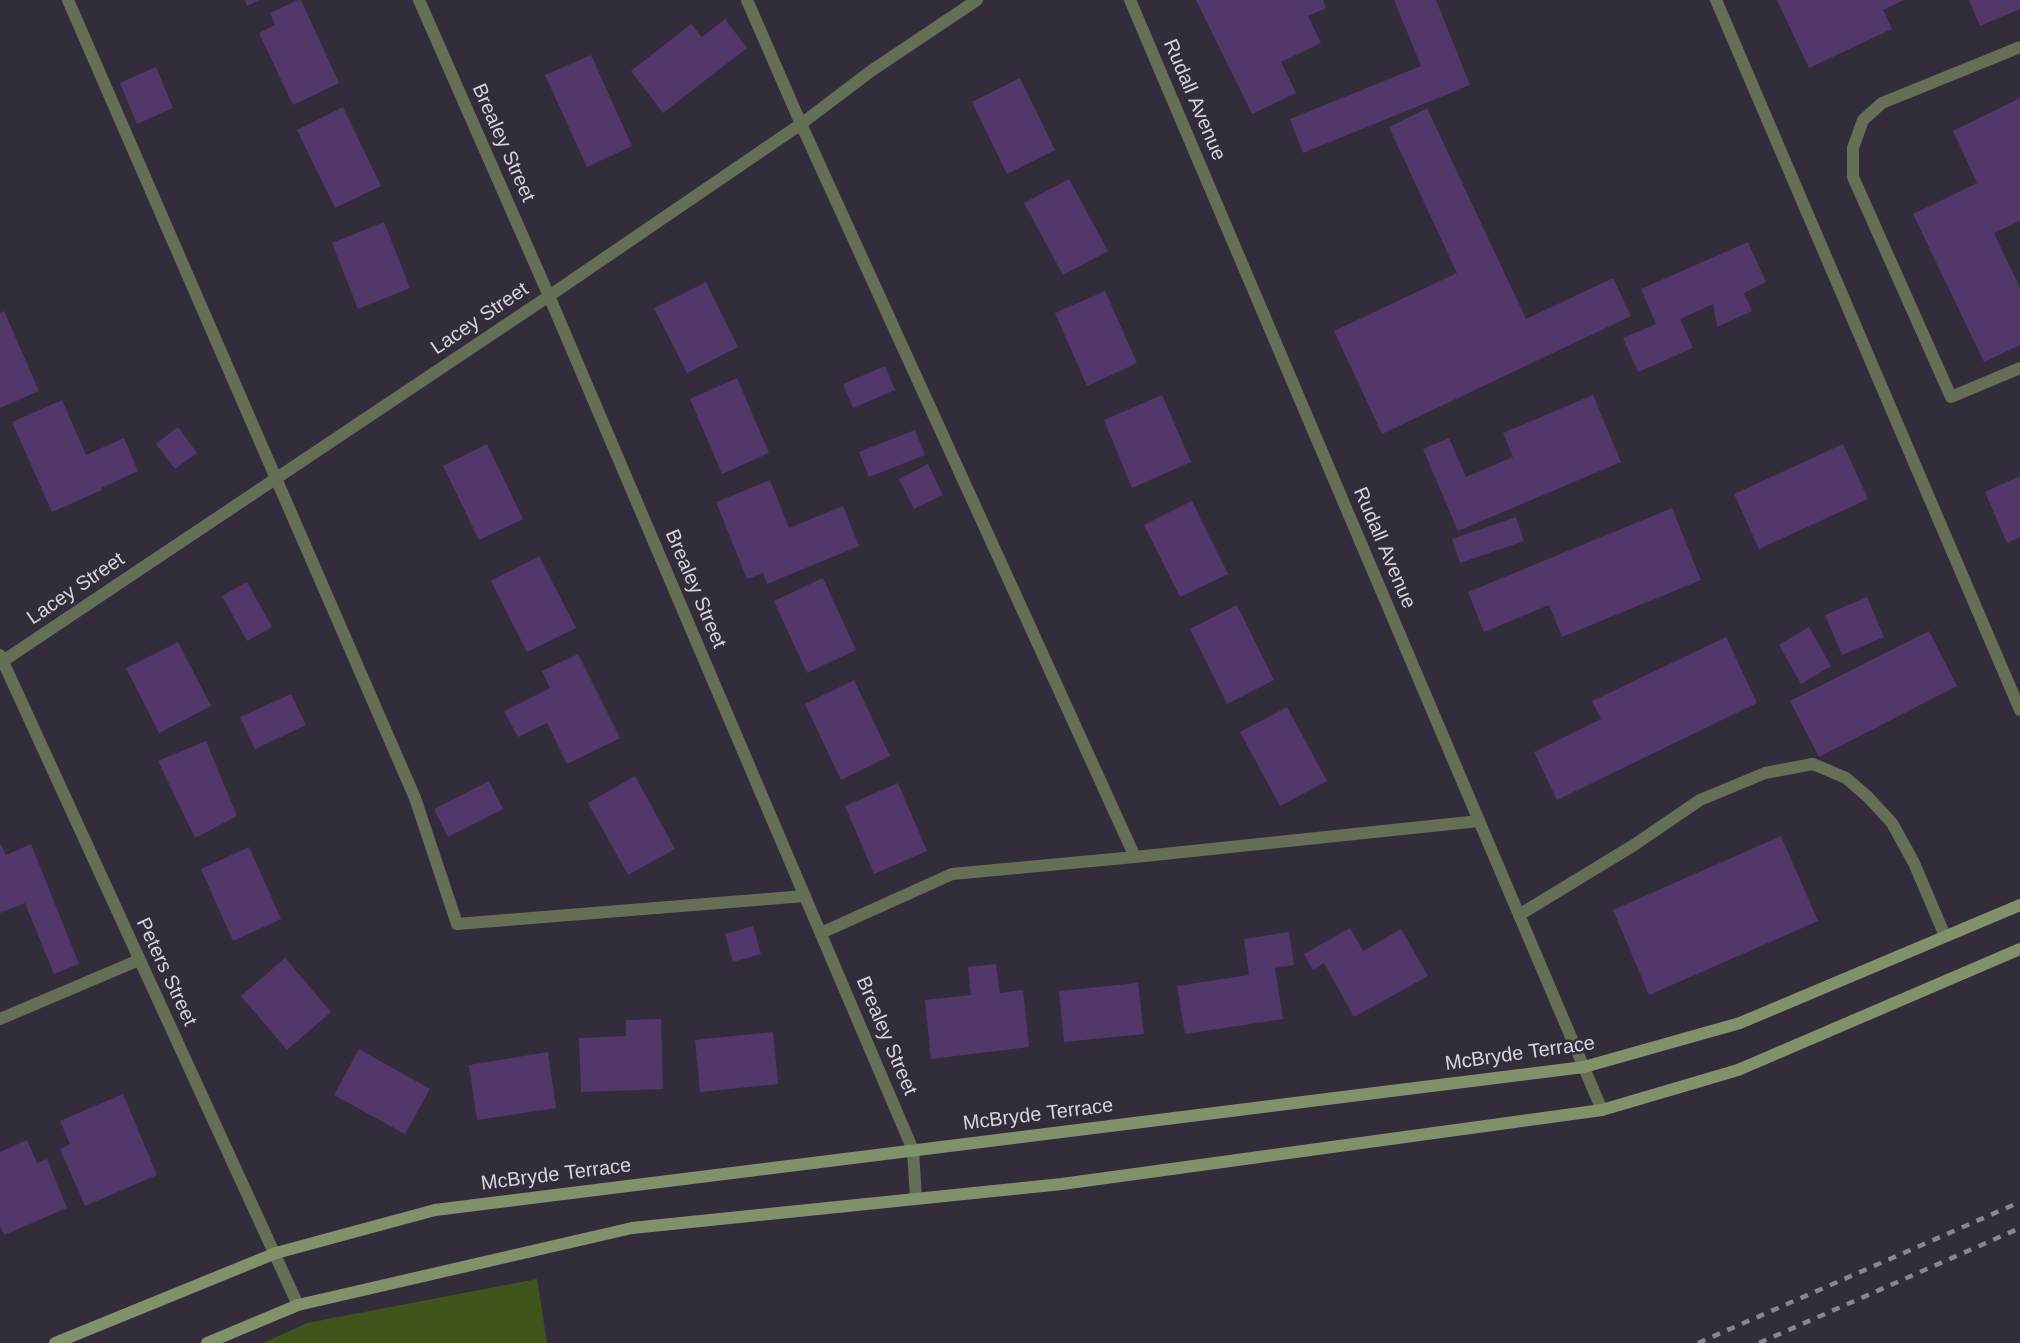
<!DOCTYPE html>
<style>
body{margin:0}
canvas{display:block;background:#332c3a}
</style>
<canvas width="2020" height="1343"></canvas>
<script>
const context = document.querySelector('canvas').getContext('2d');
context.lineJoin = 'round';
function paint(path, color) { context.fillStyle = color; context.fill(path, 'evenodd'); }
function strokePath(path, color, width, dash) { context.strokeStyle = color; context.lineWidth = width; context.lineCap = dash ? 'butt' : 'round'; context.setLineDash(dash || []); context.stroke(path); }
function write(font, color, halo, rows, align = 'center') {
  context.font = font + ' Helvetica,sans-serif'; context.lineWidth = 5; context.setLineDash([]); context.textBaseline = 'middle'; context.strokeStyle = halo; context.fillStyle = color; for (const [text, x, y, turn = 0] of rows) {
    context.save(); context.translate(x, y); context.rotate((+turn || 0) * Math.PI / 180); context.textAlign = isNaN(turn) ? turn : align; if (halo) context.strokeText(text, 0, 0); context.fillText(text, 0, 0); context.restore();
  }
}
paint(new Path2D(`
 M537,1279l10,64h-284l44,-20z`), '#40551c');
paint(new Path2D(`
 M245,0h15l-13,6z
 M298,0h3l38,83 -46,22 -34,-72 16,-8 -5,-12z
 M1196,0h127l3,8 -18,8 13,27 -40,19 15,31 -44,21z
 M1394,0h42l34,85 -167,68 -13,-34 131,-53z
 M1777,0h127l-21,10 9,19 -83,39z
 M1969,0h51v9l-40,17z
 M725,19l22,29 -84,65 -32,-42 60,-47 11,13z
 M591,55l41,91 -45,21 -42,-92z
 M156,67l17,41 -36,16 -17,-41z
 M1020,78l35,72 -48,24 -35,-72z
 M2020,98v123l-26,12 26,55v57l-36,17 -71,-148 64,-31 -24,-52z
 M343,107l38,79 -46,22 -38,-78z
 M1427,108l99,211 87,-41 18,38 -249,118 -48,-103 123,-58 -68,-146z
 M1069,179l39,72 -45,24 -39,-72z
 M384,222l26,66 -52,21 -26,-66z
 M1748,242l18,40 -22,11 8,18 -35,16 -4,-23 -33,15 13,29 -55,24 -15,-34 33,-14 -15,-35z
 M706,282l32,65 -51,26 -33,-65z
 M1105,291l32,72 -50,23 -32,-73z
 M4,311l35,80 -39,17v-95z
 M885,366l10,24 -42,18 -10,-24z
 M737,378l32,75 -47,21 -32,-75z
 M1162,395l29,67 -59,26 -28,-68z
 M1593,395l28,67 -163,69 -35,-82 26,-11 17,39 47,-20 -10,-24z
 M62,400l24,55 38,-17 14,33 -37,17 1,2 -50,22 -40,-90z
 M178,427l19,26 -22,16 -19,-25z
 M915,430l10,25 -56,22 -10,-25z
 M487,444l36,75 -44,21 -36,-74z
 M1843,444l25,55 -109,50 -25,-55z
 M928,464l15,31 -29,14 -15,-30z
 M2020,476v61l-13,6 -22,-51z
 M770,480l19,48 54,-22 16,40 -92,38 -4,-11 -16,6 -31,-77z
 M1192,501l36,73 -48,23 -36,-72z
 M1672,508l29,72 -139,57 -13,-32 -65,27 -16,-40z
 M1516,517l8,24 -64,22 -8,-24z
 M539,556l37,72 -49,24 -36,-71z
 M823,578l33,72 -49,23 -33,-72z
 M247,582l25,45 -25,14 -25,-45z
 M1867,597l17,40 -42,18 -17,-40z
 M1237,605l37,75 -47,24 -37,-75z
 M1809,627l22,39 -30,18 -22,-39z
 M1929,631l28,55 -138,71 -29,-56z
 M1726,637l31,66 -200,97 -23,-48 67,-33 -9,-18z
 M178,642l33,64 -52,27 -33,-65z
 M578,654l42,84 -53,26 -20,-41 -29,14 -14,-26 46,-23 -8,-17z
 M854,680l36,76 -49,24 -36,-76z
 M291,694l15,31 -51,24 -15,-32z
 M1287,707l40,74 -47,25 -40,-74z
 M206,741l31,75 -42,22 -37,-77z
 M635,776l40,73 -47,26 -40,-72z
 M489,781l14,28 -55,28 -14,-28z
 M898,783l29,68 -53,23 -29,-68z
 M1781,836l37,85 -169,74 -36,-85z
 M0,843l6,12 25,-11 48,120 -25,10 -29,-71 -25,10z
 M249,847l32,72 -48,22 -32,-72z
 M753,926l8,28 -28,8 -8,-28z
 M1350,928l13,23 38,-22 27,47 -74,41 -30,-54 -11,7 -9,-16z
 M1289,932l5,33 -19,3 8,51 -98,15 -8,-48 72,-11 -5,-36z
 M285,958l46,54 -44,38 -46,-54z
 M996,964l4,29 23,-3 6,57 -98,12 -6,-59 46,-5 -3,-28z
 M1138,983l6,51 -80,8 -5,-51z
 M661,1019l2,70 -82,3 -2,-54 47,-2v-16z
 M773,1032l5,52 -78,8 -5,-52z
 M359,1049l71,40 -25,45 -71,-39z
 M548,1052l8,56 -79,12 -8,-55z
 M123,1094l34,81 -72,31 -25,-57 10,-5 -10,-23z
 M27,1140l10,23 10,-4 20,49 -63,27 -4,-9v-74z`), '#51376a');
strokePath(new Path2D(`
 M68,0l347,798 42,126 348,-28
 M747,0l54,124 334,733
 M1716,0l304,710
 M2020,47l-138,56 -19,17 -10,28v29l98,220 69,-29
 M1519,915l115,-70 66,-45 65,-27 48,-9 33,14 22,19 24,26 22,40 31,73
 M821,933l131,-59 183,-17 344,-36
 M0,1019l139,-59`), '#646f56', 12);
strokePath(new Path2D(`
 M419,0l130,296 364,854 3,49
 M1130,0l472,1110
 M0,655l298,650
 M0,663l549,-367 252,-172 70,-53 106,-71`), '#646f56', 12);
strokePath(new Path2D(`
 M55,1343l221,-90 159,-43 1149,-143 156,-44 280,-118
 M207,1343l91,-38 334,-77 430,-44 540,-74 136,-40 282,-121`), '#81926a', 12);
strokePath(new Path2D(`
 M1698,1343l322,-141
 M1759,1343l261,-115`), '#8b8591', 4.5, [8, 8]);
write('20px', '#d8d3dd', '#332c3a', [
 ["Rudall Avenue",1194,100,67],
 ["Brealey Street",503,143,66],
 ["Lacey Street",480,319,-34],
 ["Rudall Avenue",1384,548,67],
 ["Lacey Street",76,589,-34],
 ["Brealey Street",695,589,67],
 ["Peters Street",166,972,65],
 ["Brealey Street",886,1036,67],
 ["McBryde Terrace",1520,1054,-8],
 ["McBryde Terrace",1038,1115,-7],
 ["McBryde Terrace",556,1175,-7]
]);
</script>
